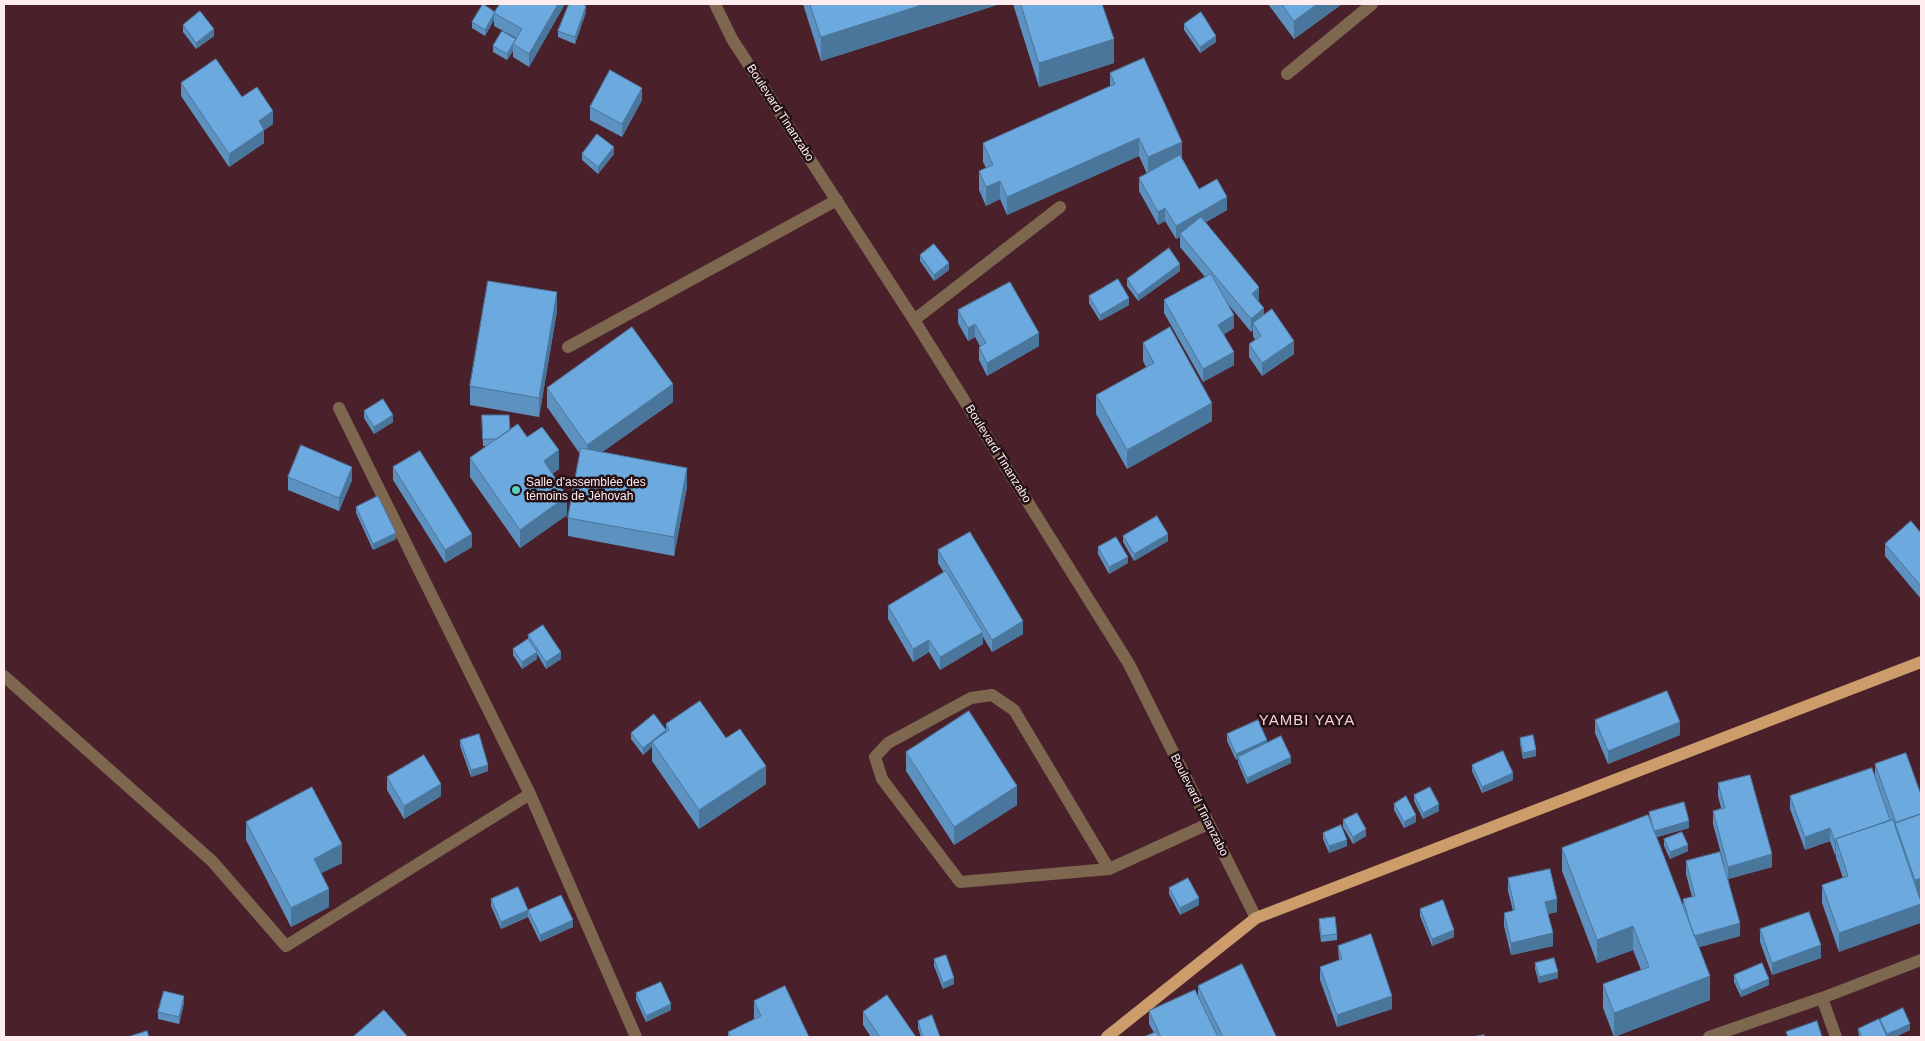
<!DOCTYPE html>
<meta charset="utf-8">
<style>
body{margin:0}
#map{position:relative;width:1925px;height:1041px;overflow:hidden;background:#4a202a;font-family:Helvetica,sans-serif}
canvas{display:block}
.frame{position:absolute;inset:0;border:5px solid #feecef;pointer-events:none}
</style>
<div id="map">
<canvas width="1925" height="1041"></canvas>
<div class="frame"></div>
</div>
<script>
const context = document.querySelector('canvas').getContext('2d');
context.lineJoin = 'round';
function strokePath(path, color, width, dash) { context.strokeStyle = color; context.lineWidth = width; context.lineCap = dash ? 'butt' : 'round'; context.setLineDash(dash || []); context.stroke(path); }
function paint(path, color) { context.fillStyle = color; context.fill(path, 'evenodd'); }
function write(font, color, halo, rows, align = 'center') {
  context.font = font + ' Helvetica,sans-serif'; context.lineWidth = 5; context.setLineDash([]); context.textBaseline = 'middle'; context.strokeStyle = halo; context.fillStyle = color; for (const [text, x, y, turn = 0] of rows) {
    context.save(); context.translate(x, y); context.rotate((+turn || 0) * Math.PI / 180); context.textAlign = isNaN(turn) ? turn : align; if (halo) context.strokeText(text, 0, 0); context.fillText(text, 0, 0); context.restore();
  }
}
strokePath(new Path2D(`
 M715,4l17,35 182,281 215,344 127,254
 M1287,74l85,-70
 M914,320l146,-113
 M568,347l269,-147
 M339,408l191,386 106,243
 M4,676l208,185 74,85 244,-152
 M1109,869l-95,-159 -22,-15 -21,3 -83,45 -13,14 7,22 78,103 149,-13 99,-45
 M1822,998l14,39
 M1709,1037l113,-39 99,-38`), '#7e674f', 12);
strokePath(new Path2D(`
 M1107,1037l149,-119 665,-256`), '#cc9c6b', 12);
paint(new Path2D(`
 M500,4h65l-36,63 -16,-10v-6l-6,9 -14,-8v-6l23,-7v-1l-22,-12v-6l-9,16 -13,-8v-6l23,-10z
 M803,4h197l-179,57z
 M1013,4h89l12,59 -75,24z
 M1268,4h74l-48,35z
 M586,12l-11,32 -17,-7v-6z
 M1184,24l32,18 -16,11 -16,-23z
 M183,25l31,11 -18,13 -13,-17z
 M1110,73l72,85 17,31 28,21 -21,12 53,78 -1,1 6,14 30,39 -32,22 -13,-19v-13l6,-4 -2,-4v-6l-2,2 -23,-28 6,24 -10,6 10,31 -31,17 -39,-69v-13l41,-23 -25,-30v-10l-4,2 -11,-18 -7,4 -19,-34v-13l8,-4 -8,-18 -132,59 -7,-16 -14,7 -7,-16v-19l7,-3 -3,-6v-19l127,-57z
 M181,83l61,14 31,27 -9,6v13l-35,24 -48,-71z
 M642,100l-20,37 -32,-17v-13z
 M582,154h32l-16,20 -16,-14z
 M920,255l29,15 -15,11 -14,-20z
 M1180,271l-42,30 -11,-15v-7z
 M1089,296l40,9 -29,16 -11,-18z
 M958,310l81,36 -52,30 -8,-16v-13l1,-1 -5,-9 -7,4 -10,-18z
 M557,311l-18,106 -69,-12v-19z
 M1143,343l69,78 -85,48 -31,-55v-19l50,-28 -3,-6z
 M547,388l126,14 -71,50 85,35 -13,69 -106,-20v-18l12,-64 -33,-47z
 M364,411l29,11 -19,12 -10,-16z
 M482,415l28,15 17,7 32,32 -7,5 15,41 -47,33 -50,-71v-19l17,-12h-4z
 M393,467l79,80 -27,16 -52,-83z
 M288,477l64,3 -13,31 -51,-21z
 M356,507l40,32 -23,11 -17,-37z
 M1921,533v66l-36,-43v-12z
 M1123,536l45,5 -34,20 -11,-19z
 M1098,547l30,16 -19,11 -11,-20z
 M938,550l85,84 -31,18 -9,-15v7l-43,26 -11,-18 -16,10 -25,-43v-13l56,-33 -6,-10z
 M528,635l33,24 -15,10 -9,-15v5l-15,10 -9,-14v-6l15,-9z
 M1595,720l85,15 -72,29 -13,-31z
 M666,724l60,14 40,46 -67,45 -47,-68v-14l-9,8 -12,-16v-6l35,-3z
 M1227,734l40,9 24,20 -44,21 -9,-21v-4l-2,1 -9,-19z
 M1520,738l16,18 -13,3 -3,-15z
 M460,740l28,31 -17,6 -11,-31z
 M906,752l111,53 -63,40 -48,-74z
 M1906,753l13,144 -80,55 -17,-49v-18l21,-7 -7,-20v-4l-1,1 -5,-14 -25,9 -15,-41v-13l85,-19v-13z
 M1472,765l41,15 -31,13 -10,-22z
 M387,777l54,19 -37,23 -17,-29z
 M1718,783l54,84 -44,12 12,57 -41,11 11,53 -96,37 -11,-29v-24l38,-14 -8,-20 -36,13 -35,-92v-23l87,-31v-5l40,16 -32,9 26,69v-7l9,-2 -6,-23v-13l38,4 -11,-41v-13l8,-3 -3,-12z
 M1414,795l25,16 -16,8 -9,-18z
 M1394,804l22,18 -12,6 -10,-18z
 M1343,820l23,16 -13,8 -10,-17z
 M246,822l96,41 -21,10 8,34 -38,20 -45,-87z
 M1323,833l24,13 -18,7 -6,-14z
 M1664,839l24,12 -18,8 -6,-13z
 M1508,878l49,34 -9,2 5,32 -42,9 -7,-29v-13l9,-2 -5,-20z
 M1169,888l30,17 -19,10 -11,-21z
 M491,899l37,11 45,17 -33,15 -12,-25 -27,12 -10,-23z
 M1420,909l34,28 -22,9 -12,-30z
 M1319,919l18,15v6l-16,2 -2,-16z
 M1760,929l61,29 -49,17 -12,-33z
 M1338,946l54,63 -55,18 -17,-47v-13l19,-7z
 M934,959l20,25 -11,5 -9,-23z
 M1535,963l23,15 -19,5 -4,-14z
 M1734,975l35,10 -28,12 -7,-15z
 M1198,986l78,51h-132l10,-4 -5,-9v-13l49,-15z
 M636,993l35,17 -25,12 -10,-22z
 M754,1001l55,36h-81v-5l26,-13z
 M184,1003l-5,21 -21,-5v-7z
 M863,1012l53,25h-45l-8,-12z
 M1880,1019l30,11 -15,7h-36l-1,-8 22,-7z
 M918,1021l22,16h-19l-3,-9z`), '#5c91c0');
paint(new Path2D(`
 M558,4h7l-36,63v-13z
 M925,4h75l-179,57v-24z
 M1317,4h25l-48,35v-18z
 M586,6v6l-11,32v-7z
 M494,13v7l-9,16v-6z
 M214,29v7l-18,13v-6z
 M1216,36v6l-16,11v-6z
 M1114,39v24l-75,24v-24z
 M513,44v7l-6,9v-6z
 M642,88v12l-20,37v-13z
 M273,111v13l-14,10v-13z
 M264,130v13l-35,24v-13z
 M1139,138v18l-132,59v-18z
 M1182,142v18l-34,16v-19z
 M614,147v7l-16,20v-7z
 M1000,181v18l-14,7v-19z
 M1227,197v13l-45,26 -2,-2v3l-4,2v-13z
 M1165,208v13l-7,4v-13z
 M949,263v7l-15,11v-6z
 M1180,264v7l-42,30v-6z
 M1259,287v13l-7,7v-13z
 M557,292v19l-18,106v-19z
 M1129,298v7l-29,16v-6z
 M1264,308v13l-11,2v7l-2,2v-13z
 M1234,315v13l-16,10v-13z
 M975,324v13l-7,4v-13z
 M1039,333v13l-52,30v-13z
 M1294,341v13l-32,22v-13z
 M1234,352v13l-31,17v-13z
 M673,384v18l-86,61v-18z
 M1212,403v18l-85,48v-19z
 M393,415v7l-19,12v-7z
 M559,450v19l-15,11v-19z
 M352,467v13l-13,31v-13z
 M687,468v19l-13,69v-19z
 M567,496v19l-47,33v-18z
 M396,533v6l-23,11v-6z
 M472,534v13l-27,16v-13z
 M1168,534v7l-34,20v-7z
 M1128,557v6l-19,11v-7z
 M1023,621v13l-31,18v-12z
 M983,632v12l-43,26v-13z
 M929,640v12l-16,10v-13z
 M537,652v7l-15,10v-7z
 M561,652v7l-15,10v-7z
 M1680,722v13l-72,29v-13z
 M666,730v7l-14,5v5l-9,8v-7z
 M1267,740v6l-29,11v2l-2,1v-6z
 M1536,750v6l-13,3v-6z
 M1291,757v6l-44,21v-6z
 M488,765v6l-17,6v-7z
 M766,766v18l-67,45v-19z
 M1513,773v7l-31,13v-6z
 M441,784v12l-37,23v-13z
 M1017,786v19l-63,40v-18z
 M1439,804v7l-16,8v-6z
 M1416,815v7l-12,6v-6z
 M1689,821v7l-35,10v-7z
 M1830,828v13l-25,9v-13z
 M1366,829v7l-13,8v-7z
 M1347,840v6l-18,7v-7z
 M1836,841v13l-1,1v-13z
 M342,844v19l-28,14v-18z
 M1688,845v6l-18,8v-7z
 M1772,854v13l-44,12v-12z
 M1921,878v18l-6,2v-18z
 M329,889v18l-38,20v-19z
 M1199,898v7l-19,10v-7z
 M1557,899v13l-12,2v-12z
 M1921,904v19l-82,29v-19z
 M528,910v7l-27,12v-7z
 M573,920v7l-33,15v-7z
 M1740,923v13l-47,13v-13z
 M1633,926v24l-36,13v-23z
 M1454,930v7l-22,9v-7z
 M1553,933v13l-42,9v-12z
 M1821,945v13l-49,17v-12z
 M1558,972v6l-19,5v-6z
 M1710,976v24l-96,37v-24z
 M954,978v6l-11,5v-6z
 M1769,979v6l-28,12v-6z
 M184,996v7l-5,21v-7z
 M1392,996v13l-55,18v-12z
 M671,1004v6l-25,12v-6z
 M1910,1024v6l-15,7h-8v-3z`), '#4b769c');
const building = new Path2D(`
 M483,4l12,8 -10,18 -13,-8z
 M500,4h58l-29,50 -16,-10 9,-15 -28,-16z
 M569,4h13l4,2 -11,31 -17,-6z
 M810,4h115l-104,33z
 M1021,4h81l12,35 -75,24z
 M1282,4h35l-23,17z
 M200,11l14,18 -18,14 -13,-18z
 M1201,12l15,24 -16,11 -16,-23z
 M502,31l14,8 -9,15 -14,-8z
 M1144,58l38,84 -34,15 -9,-19 -132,59 -7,-16 -14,6 -7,-16 14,-6 -10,-22 132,-59 -5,-11z
 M216,59l26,38 15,-10 16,24 -14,10 5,9 -35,24 -48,-71z
 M610,70l32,18 -20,36 -32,-17z
 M597,134l17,13 -16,20 -16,-13z
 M1180,155l19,34 18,-10 10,18 -51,29 -11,-18 -7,4 -19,-34z
 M1201,217l58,70 -7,7 12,14 -13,11 -71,-85z
 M934,244l15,19 -15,12 -14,-20z
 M1169,248l11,16 -42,31 -11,-16z
 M1211,274l23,41 -16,10 16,27 -31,17 -39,-69z
 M1118,279l11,19 -29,17 -11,-19z
 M488,281l69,11 -18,106 -69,-12z
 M1010,282l29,51 -52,30 -8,-16 7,-4 -11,-19 -7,4 -10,-18z
 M1272,309l22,32 -32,22 -13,-19 12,-8 -8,-13z
 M632,327l41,57 -86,61 -40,-57z
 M1170,327l42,76 -85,47 -31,-55 58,-32 -11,-20z
 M383,399l10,16 -19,12 -10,-16z
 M482,415h27l1,15 -13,9h-14z
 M518,424l9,13 15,-10 17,23 -15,11 23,35 -47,34 -50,-72z
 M301,445l51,22 -13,31 -51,-21z
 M581,448l106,20 -13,69 -106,-19z
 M420,451l52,83 -27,16 -52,-83z
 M378,496l18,37 -23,11 -17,-37z
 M1157,516l11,18 -34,20 -11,-18z
 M1911,521l10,12v53l-36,-42z
 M970,532l53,89 -31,19 -54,-90z
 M1116,537l12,20 -19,10 -11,-20z
 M946,571l37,61 -43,25 -11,-17 -16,9 -25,-43z
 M543,625l18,27 -15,10 -18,-27z
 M528,639l9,13 -15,10 -9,-13z
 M1667,691l13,31 -72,29 -13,-31z
 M700,701l26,37 14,-9 26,37 -67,44 -47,-68 17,-12 -3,-6z
 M969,711l48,75 -63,41 -48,-75z
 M654,714l12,16 -23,18 -12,-15z
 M1258,720l9,20 -31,14 -9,-20z
 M479,734l9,31 -17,5 -11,-30z
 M1533,735l3,15 -13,3 -3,-15z
 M1281,736l10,21 -44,21 -9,-21z
 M1503,751l10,22 -31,14 -10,-22z
 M1906,753l15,42v19l-25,9 -21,-59z
 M424,755l17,29 -37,22 -17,-29z
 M1872,768l18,52 -54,19v2l-1,1 -5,-14 -25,9 -15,-41z
 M1750,775l22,79 -44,13 -15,-56 12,-3 -7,-25z
 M312,787l30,57 -28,15 15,30 -38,19 -45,-86z
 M1430,787l9,17 -16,9 -9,-18z
 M1406,796l10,19 -12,7 -10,-18z
 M1684,802l5,19 -35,10 -5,-19z
 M1357,813l9,16 -13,8 -10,-17z
 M1921,814v64l-6,2 -20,-57z
 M1648,815l62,161 -96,37 -11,-29 46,-17 -16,-41 -36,14 -35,-92z
 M1893,820l28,82v2l-82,29 -17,-48 26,-9 -12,-37z
 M1341,825l6,15 -18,6 -6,-13z
 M1682,832l6,13 -18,7 -6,-13z
 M1720,852l20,71 -46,13 -4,-12 -7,-25 12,-3 -9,-35z
 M1550,869l7,30 -12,3 8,31 -42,10 -7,-30 11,-3 -7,-32z
 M1188,878l11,20 -19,10 -11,-20z
 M518,887l10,23 33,-15 12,25 -33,15 -12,-25 -27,12 -10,-23z
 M1443,900l11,30 -22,9 -12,-30z
 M1809,912l12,33 -49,18 -12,-34z
 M1335,917l2,17 -16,2 -2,-17z
 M1371,934l21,62 -55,19 -17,-48 22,-8 -4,-13z
 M946,955l8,23 -11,5 -9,-24z
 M1554,958l4,14 -19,5 -4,-14z
 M1762,963l7,16 -28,12 -7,-16z
 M1242,964l34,72 -3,1h-50l-25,-51z
 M661,982l10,22 -25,12 -10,-23z
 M785,986l24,51h-78l-3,-5 33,-16 -7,-15z
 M1195,990l23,47h-57l-12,-26z
 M164,991l20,5 -5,21 -21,-5z
 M887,995l29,42h-36l-17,-25z
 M1903,1008l7,16 -23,10 -7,-15z
 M384,1010l24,27h-55z
 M932,1015l8,22h-17l-5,-16z
 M1879,1019l8,18h-25l-4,-8z
 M1817,1021l5,16h-34l-2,-5z
 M147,1031l2,6h-21z
 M1156,1032l3,5h-15z
 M1484,1035v2h-11z`);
paint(building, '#6ba9df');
strokePath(building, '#4b769c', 1);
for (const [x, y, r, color] of [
 [516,490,5,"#57cec2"]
]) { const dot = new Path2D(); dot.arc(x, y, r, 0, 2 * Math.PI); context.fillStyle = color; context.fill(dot); strokePath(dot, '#241115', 2); }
write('12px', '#feecef', '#241115', [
 ["Boulevard Tinanzabo",780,113,57],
 ["Boulevard Tinanzabo",998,454,58],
 ["Boulevard Tinanzabo",1199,805,63]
]);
write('12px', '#feecef', '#241115', [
 ["Salle d'assemblée des",526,483],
 ["témoins de Jéhovah",526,497]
], 'left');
context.letterSpacing = '1px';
write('15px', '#fdcfd7', '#241115', [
 ["YAMBI YAYA",1307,721]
]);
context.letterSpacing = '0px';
</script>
